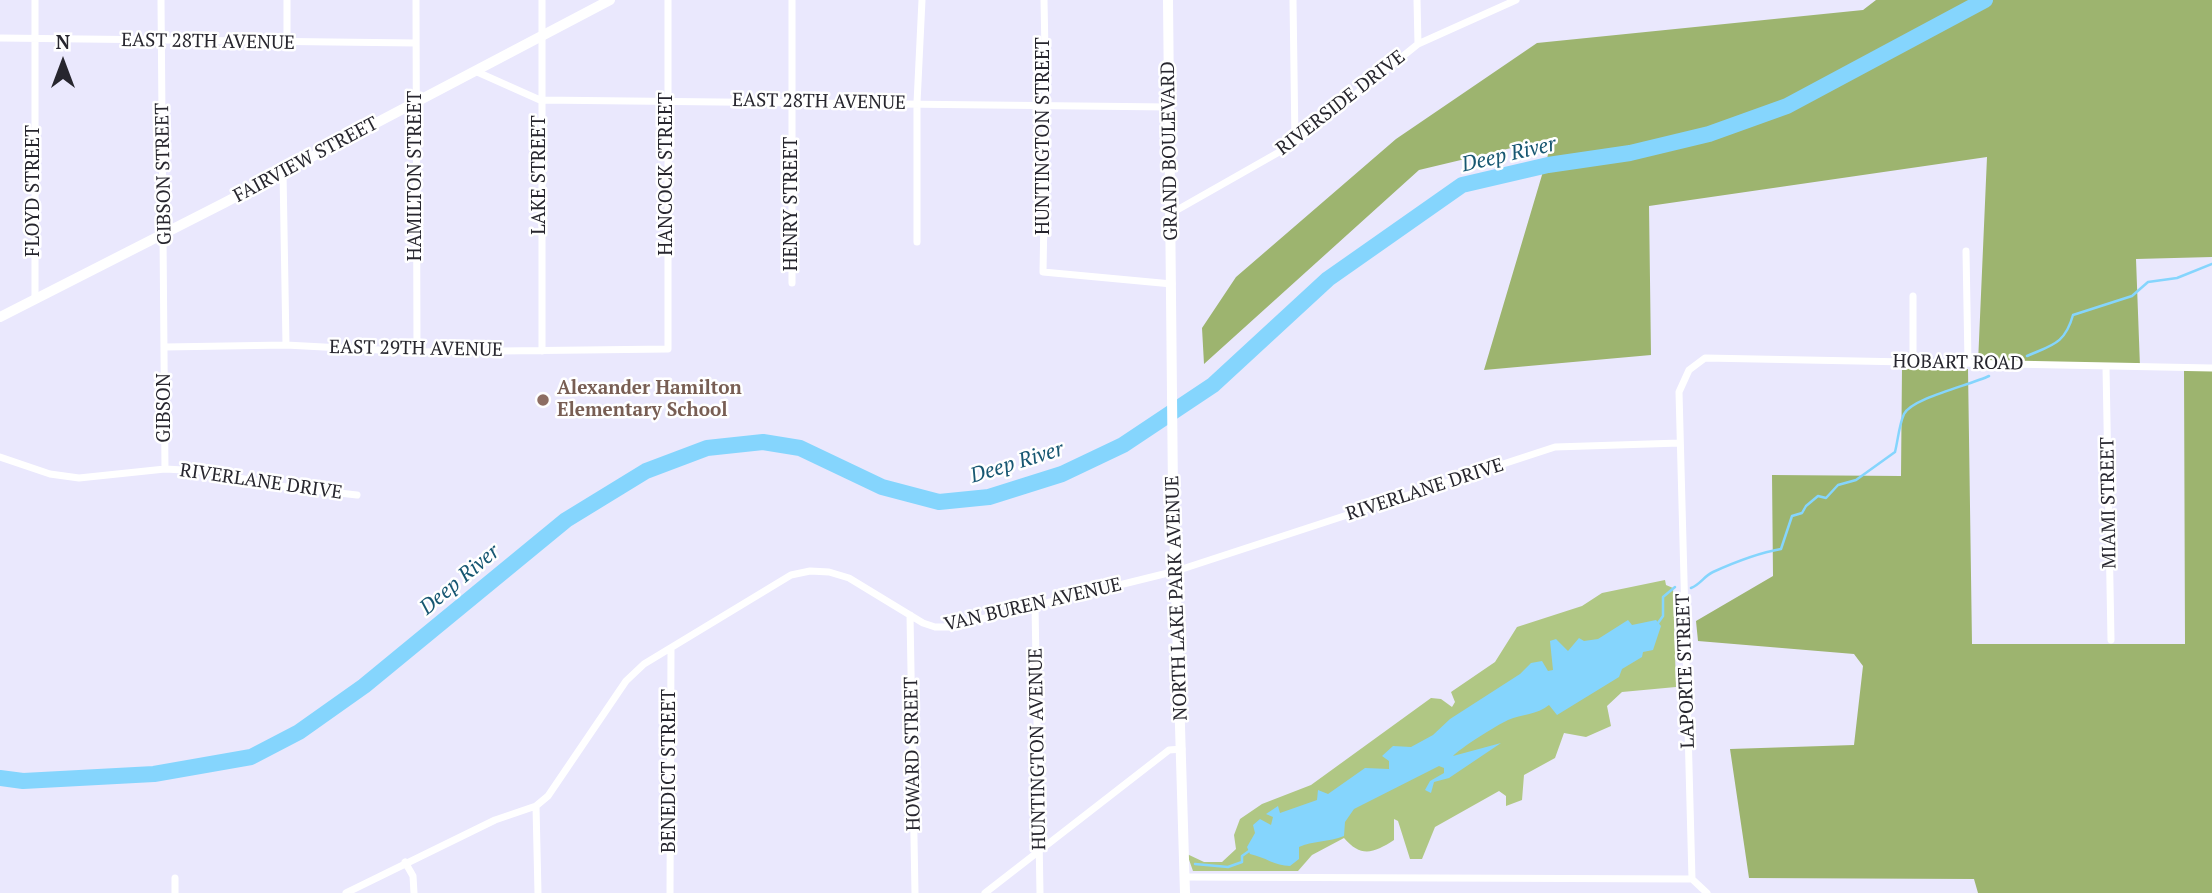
<!DOCTYPE html>
<style>
body{margin:0}
#map{position:relative;width:2212px;height:893px;overflow:hidden;background:#eae8fd;font-family:"PT Serif",serif}
canvas{display:block}
.north{position:absolute;left:28px;top:28px;width:70px;height:70px;-webkit-text-stroke:5px #fff;paint-order:stroke;rotate:0deg;font-size:19px;font-weight:700;line-height:28px;text-align:center;color:#27262e}
.north::after{content:'';display:block;margin:auto;width:24px;height:32px;background:#27262e;clip-path:polygon(50% 0,100% 100%,50% 72%,0 100%)}
</style>
<div id="map">
<canvas width="2212" height="893"></canvas>
<div class="north">N</div>
</div>
<script>
const context = document.querySelector('canvas').getContext('2d');
context.lineJoin = 'round';
function paint(path, color) { context.fillStyle = color; context.fill(path, 'evenodd'); }
function strokePath(path, color, width, dash) { context.strokeStyle = color; context.lineWidth = width; context.lineCap = dash ? 'butt' : 'round'; context.setLineDash(dash || []); context.stroke(path); }
function write(font, color, halo, rows, align = 'center') {
  context.font = font + ' "PT Serif",serif'; context.lineWidth = 5; context.setLineDash([]); context.textBaseline = 'middle'; context.strokeStyle = halo; context.fillStyle = color; for (const [text, x, y, turn = 0] of rows) {
    context.save(); context.translate(x, y); context.rotate((+turn || 0) * Math.PI / 180); context.textAlign = isNaN(turn) ? turn : align; if (halo) context.strokeText(text, 0, 0); context.fillText(text, 0, 0); context.restore();
  }
}
paint(new Path2D(`
 M1665,580l1,5 7,3 3,99 -54,5 -15,14 4,20 -25,11 -22,-4 -9,25 -31,17 -2,25 -16,6v-10l-7,-5 -64,36 -13,32h-12l-12,-38 -4,-2v21c-20,13 -33,18 -50,-2l-32,17 -14,16h-105l-6,-17 17,8h18l14,-13 -2,-14 6,-16 22,-15 49,-19 120,-87 10,1 11,8 3,-5 -4,-10 44,-30 22,-35 65,-21 20,-13z`), '#b0c784');
paint(new Path2D(`
 M1876,0h336v257l-76,2 4,108 -162,-4 9,-206 -338,49 2,149 -167,15 69,-232 -134,32 -215,194 -2,-36 34,-51 160,-138 141,-96 326,-33z
 M2184,367h28v526h-234l-4,-14 -225,-1 -19,-129 124,-4 9,-79 -9,-12 -156,-13 -2,-20 77,-45 -1,-101 129,1 1,-108 66,1 4,275h213z`), '#9db46f');
paint(new Path2D(`
 M1628,620l4,5 24,-5 5,6 -8,24 -10,2 -1,5 -20,12 -3,8 -62,38 -8,-10c-12,10 -27,9 -41,15 -11,5 -49,29 -55,36l48,-13 -52,35 -15,4 -3,11 -6,-3 5,-9 14,-8v-5l-5,-2 -85,43 -9,13 -1,14c-15,6 -32,5 -45,11v12l-9,7c-15,0 -25,-9 -40,-12l-3,-7 8,-14 -2,-8 7,-6 11,6 2,-8 -7,-3 12,-8 2,7 37,-13 1,-10 10,4 37,-26 24,1v-8l-7,-5 11,-10 18,1 22,-12 17,-16 70,-45 11,-11 11,-2 6,10 5,-1 -3,-29 6,-2 12,12 11,-13 5,3 14,-2z`), '#85d5fd');
strokePath(new Path2D(`
 M2027,356c25,-11 38,-12 46,-41l59,-19 16,-14 29,-4 35,-14
 M1691,588c10,-4 13,-12 22,-16 22,-10 45,-19 68,-23l11,-33 10,-3 4,-7 12,-10 8,2 12,-13 18,-5 39,-28c3,-12 4,-27 9,-38 8,-16 66,-29 85,-38
 M1658,623l5,-7v-19l12,-10
 M1195,864l33,3 14,-5v-6l7,-5`), '#85d5fd', 2.5);
strokePath(new Path2D(`
 M0,778l23,3 131,-7 97,-17 48,-25 65,-46 202,-166 80,-49 61,-23 56,-6 37,6 82,39 57,15 50,-5 73,-23 61,-29 90,-60 115,-106 134,-94 86,-20 82,-12 79,-19 78,-28 198,-106`), '#85d5fd', 16);
strokePath(new Path2D(`
 M161,0l4,469
 M416,0l1,352
 M792,0v283
 M1044,0l2,105 -3,167 129,12
 M1293,0l2,143
 M1417,0l1,44
 M0,38l416,5
 M287,42v-42
 M475,71l65,29 629,7
 M283,172l3,173
 M1170,214l125,-71 123,-99 98,-44
 M917,242v-139l5,-103
 M1966,251l2,112
 M1913,296v66
 M35,298v-298
 M165,347l121,-2 131,7 251,-3v-349
 M542,351v-351
 M2106,367l5,273
 M0,457l50,17 29,4 86,-9 37,2 84,16 71,8
 M1035,605l5,288
 M910,615l5,278
 M536,806l2,87
 M405,862l8,14 1,17
 M1185,877l507,2
 M175,878v15
 M346,893l149,-73 41,-14 12,-10 78,-115 18,-17 147,-89 19,-4 19,1 20,6 74,45 12,4h14l227,-56 379,-124 125,-4
 M670,893l1,-245
 M985,893l184,-143 13,-1
 M1707,893l-15,-14 -13,-487 10,-22 16,-12 507,10`), '#fff', 7);
strokePath(new Path2D(`
 M1168,0l5,493 12,400
 M0,317l224,-114 386,-203`), '#fff', 10);
for (const [x, y, r, color] of [
 [543,400,7,"#8d6e63"]
]) { const dot = new Path2D(); dot.arc(x, y, r, 0, 2 * Math.PI); context.fillStyle = color; context.fill(dot); strokePath(dot, '#fff', 2.5); }
write('19px', '#27262e', '#fff', [
 ["EAST 28TH AVENUE",208,42,1],
 ["EAST 28TH AVENUE",819,102,1],
 ["RIVERSIDE DRIVE",1341,103,-38],
 ["HUNTINGTON STREET",1044,136,-90],
 ["GRAND BOULEVARD",1170,151,-91],
 ["FAIRVIEW STREET",306,160,-28],
 ["GIBSON STREET",164,174,-91],
 ["HANCOCK STREET",667,174,-90],
 ["LAKE STREET",540,175,-90],
 ["HAMILTON STREET",416,176,-90],
 ["FLOYD STREET",34,191,-90],
 ["HENRY STREET",792,204,-90],
 ["EAST 29TH AVENUE",416,349,1],
 ["HOBART ROAD",1958,363,1],
 ["GIBSON",165,408,-90],
 ["RIVERLANE DRIVE",261,482,8],
 ["RIVERLANE DRIVE",1425,490,-18],
 ["MIAMI STREET",2109,503,-91],
 ["NORTH LAKE PARK AVENUE",1177,598,-92],
 ["VAN BUREN AVENUE",1033,605,-13],
 ["LAPORTE STREET",1686,671,-92],
 ["HUNTINGTON AVENUE",1038,749,-91],
 ["HOWARD STREET",913,754,-91],
 ["BENEDICT STREET",670,771,-90]
]);
write('bold 19px', '#785e54', '#fff', [
 ["Alexander Hamilton",557,389],
 ["Elementary School",557,411]
], 'left');
write('italic 21px', '#175772', '#fff', [
 ["Deep River",1509,155,-13],
 ["Deep River",1017,463,-17],
 ["Deep River",460,580,-40]
]);
</script>
